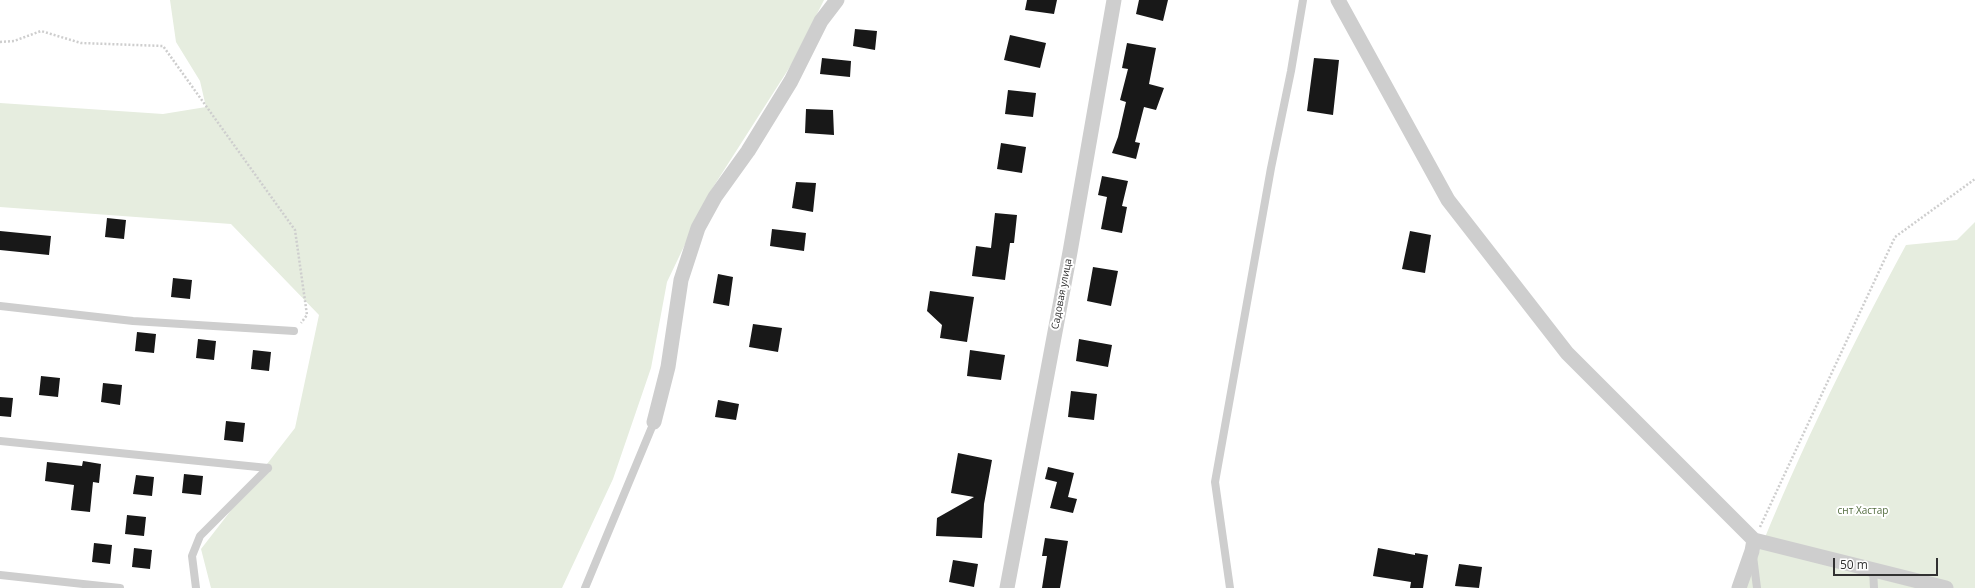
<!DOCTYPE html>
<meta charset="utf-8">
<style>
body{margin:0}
#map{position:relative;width:1975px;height:588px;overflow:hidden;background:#fff;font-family:"Open Sans",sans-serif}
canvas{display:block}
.scale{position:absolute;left:1833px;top:558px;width:105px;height:18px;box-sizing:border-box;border:2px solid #313131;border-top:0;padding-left:5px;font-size:12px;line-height:14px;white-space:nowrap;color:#313131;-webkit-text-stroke:3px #fff;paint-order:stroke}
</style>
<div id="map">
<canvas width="1975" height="588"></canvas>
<div class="scale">50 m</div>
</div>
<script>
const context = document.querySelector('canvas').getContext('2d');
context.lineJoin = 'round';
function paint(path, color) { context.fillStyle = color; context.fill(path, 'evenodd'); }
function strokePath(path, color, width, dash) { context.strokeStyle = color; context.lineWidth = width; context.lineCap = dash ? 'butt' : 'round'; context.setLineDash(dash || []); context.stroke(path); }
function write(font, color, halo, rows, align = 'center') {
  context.font = font + ' "Open Sans",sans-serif'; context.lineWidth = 4; context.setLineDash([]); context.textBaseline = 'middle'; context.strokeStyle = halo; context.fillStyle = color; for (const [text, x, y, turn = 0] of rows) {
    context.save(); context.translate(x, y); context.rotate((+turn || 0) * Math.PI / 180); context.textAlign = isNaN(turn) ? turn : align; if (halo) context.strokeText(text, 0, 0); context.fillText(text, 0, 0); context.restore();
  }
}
paint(new Path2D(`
 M170,0h654l-31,62 -83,130 -43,90 -16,86 -38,111 -51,109h-351l-10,-39 94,-121 24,-113 -88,-91 -231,-17v-104l163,11 43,-7 -6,-26 -24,-39z
 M1975,222v366h-230c45,-118 101,-232 161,-343l51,-5z`), '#e6eddf');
paint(new Path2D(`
 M1027,0h30l-3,14 -29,-4z
 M1139,0h29l-5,21 -27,-7z
 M855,29l22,2 -2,19 -22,-4z
 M1010,35l36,8 -6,25 -36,-8z
 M1127,43l29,5 -7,36 15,4 -8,22 -12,-3 -9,35 5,1 -4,16 -24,-6 6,-16 8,-35 -6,-2 8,-31 -6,-1z
 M822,58l29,3 -1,16 -30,-3z
 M1314,58l25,2 -6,55 -26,-4z
 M1008,90l28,3 -3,24 -28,-3z
 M806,109l27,1 1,25 -29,-2z
 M1001,143l25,4 -4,26 -25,-4z
 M1102,176l26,5 -6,25 5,1 -5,26 -21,-4 6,-32 -9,-2z
 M796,182l20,1 -3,29 -21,-4z
 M995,213l22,2 -3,28h-4l-5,37 -33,-4 4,-30 15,2z
 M107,218l19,2 -2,19 -19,-2z
 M772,229l34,4 -2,18 -34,-5z
 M0,231l51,5 -2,19 -49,-5z
 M1410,231l21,4 -6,38 -23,-4z
 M1093,267l25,4 -7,35 -24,-5z
 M718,274l15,3 -4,29 -16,-3z
 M173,278l19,2 -2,19 -19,-2z
 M930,291l44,6 -7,45 -27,-4 2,-13 -15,-14z
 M753,324l29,4 -4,24 -29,-5z
 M137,332l19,2 -2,19 -19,-2z
 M198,339l18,2 -2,19 -18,-2z
 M1079,339l33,6 -4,22 -32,-6z
 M253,350l18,2 -2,19 -18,-2z
 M970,350l35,5 -4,25 -34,-4z
 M41,376l19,2 -2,19 -19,-2z
 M103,383l19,2 -2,20 -19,-3z
 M1071,391l26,3 -3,26 -26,-3z
 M0,397l13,1 -2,19 -11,-1z
 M718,400l21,4 -3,16 -21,-3z
 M226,421l19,2 -2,19 -19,-2z
 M958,453l34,7 -8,44 -2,34 -46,-2 1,-18 37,-21 -23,-4z
 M83,461l18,3 -2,19 -6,-1 -3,30 -19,-2 3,-25 -29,-4 2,-19 35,4z
 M1048,467l26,6 -6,24 9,2 -4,14 -23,-5 7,-26 -12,-3z
 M184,474l19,2 -2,19 -19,-2z
 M136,475l18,2 -2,19 -19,-2z
 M127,515l19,2 -2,19 -19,-2z
 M1045,538l23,3 -8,47h-18l5,-32h-5z
 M94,543l18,2 -2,19 -18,-2z
 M134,548l18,2 -2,19 -18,-2z
 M1378,548l37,7v-2l13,2 -5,33h-13l1,-6 -38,-6z
 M953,560l25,4 -4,23 -25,-5z
 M1459,564l23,3 -3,21 -24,-2z`), '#181818');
strokePath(new Path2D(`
 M0,42l14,-1 27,-10 40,12 82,3 132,184 12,85 -6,8
 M1760,527l135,-290 80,-58`), '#cecece', 2.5, [2, 2]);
strokePath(new Path2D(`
 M0,306l133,15 161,10
 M0,441l268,27
 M1753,556l4,32
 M1873,570l1,18
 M0,575l120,13
 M196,588l-4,-32 8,-20 68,-68
 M585,588l69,-166
 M1230,588l-15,-106 56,-314 20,-97 12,-71`), '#cecece', 8);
strokePath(new Path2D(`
 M1338,0l110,200 119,153 187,187 192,48
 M654,422l14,-55 13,-87 17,-52 17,-31 33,-46 43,-70 30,-60 16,-21
 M1007,588l63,-336 44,-252
 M1739,588l13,-37 2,-11`), '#cecece', 15);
write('10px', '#313131', '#fff', [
 ["Садовая улица",1062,294,-79]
]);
write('10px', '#526c3e', '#fff', [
 ["снт Хастар",1863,511]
]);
</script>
